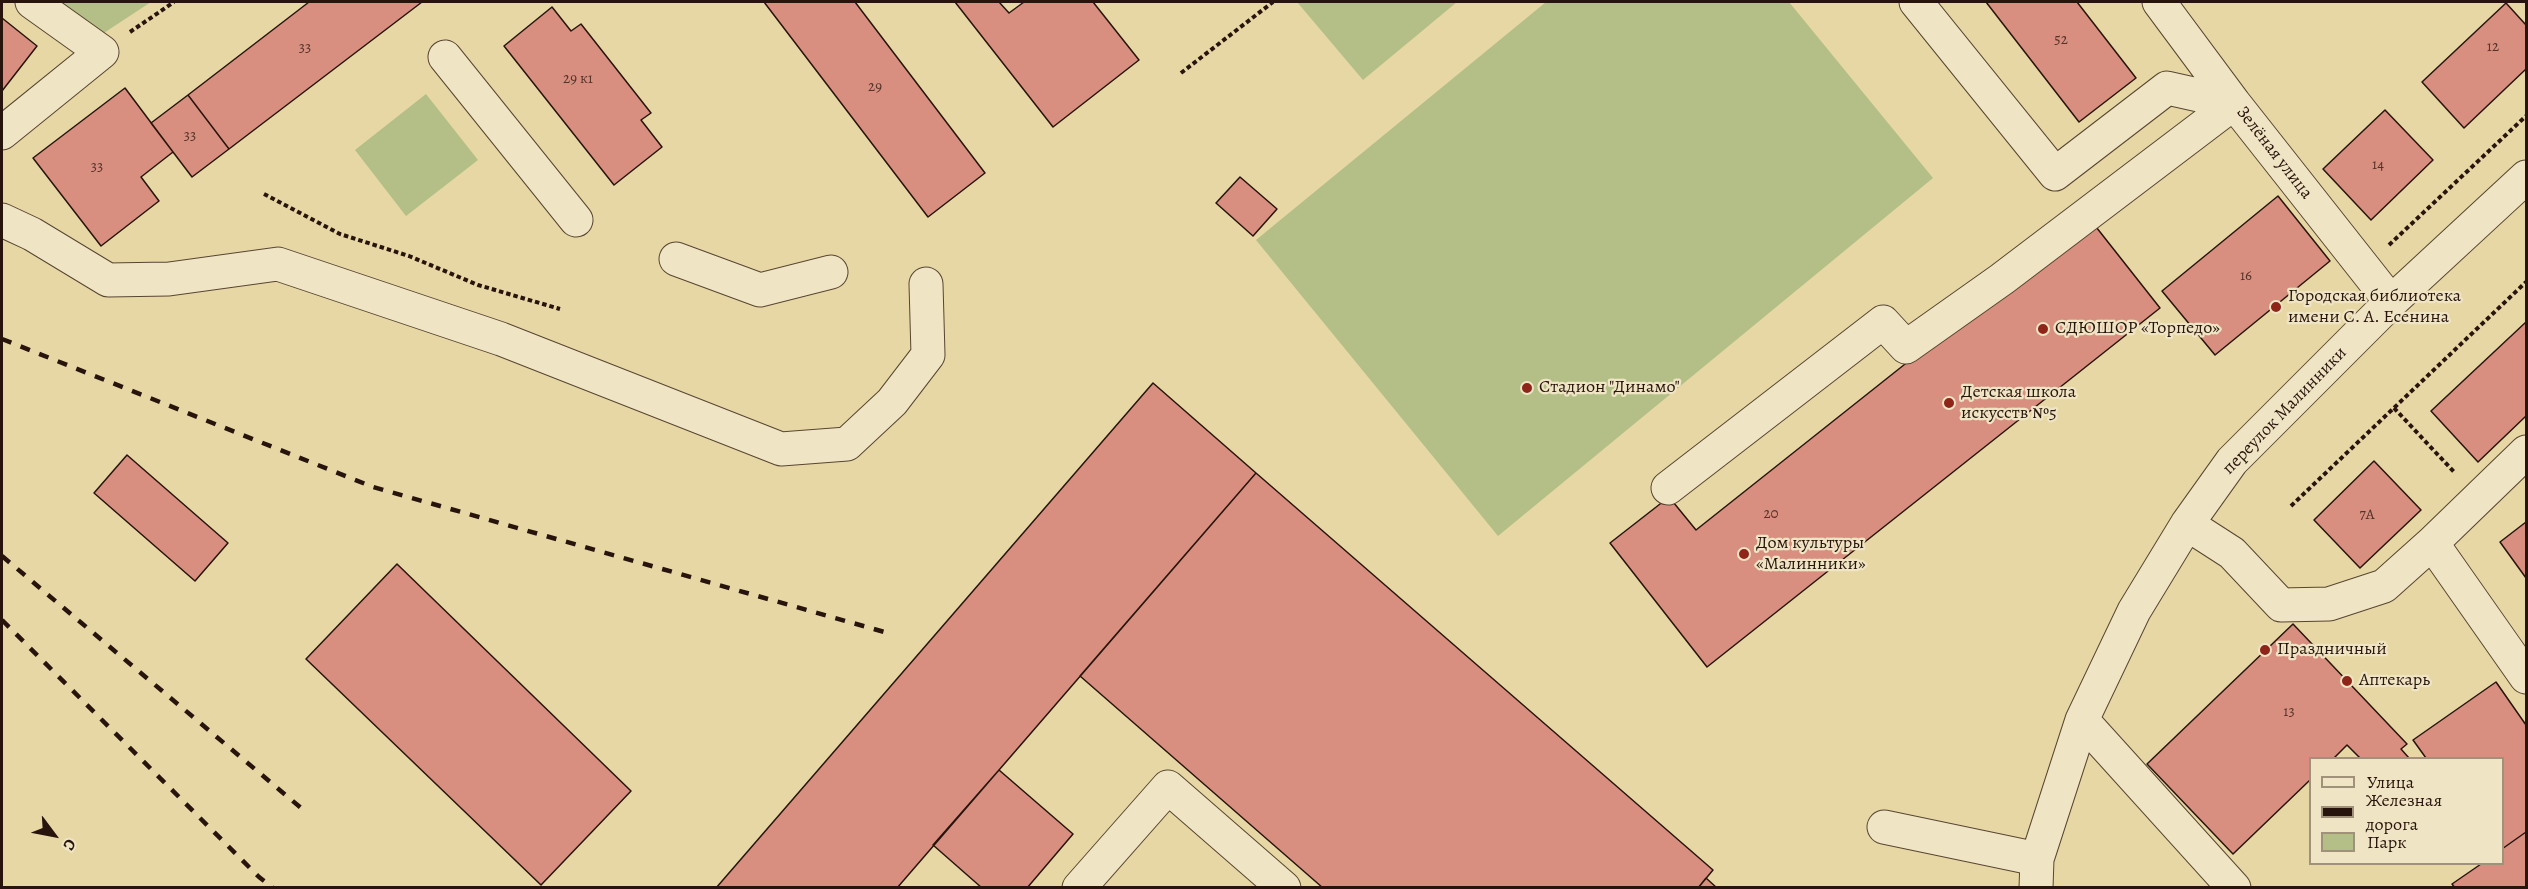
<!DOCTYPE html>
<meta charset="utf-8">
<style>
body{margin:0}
#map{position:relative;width:2528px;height:889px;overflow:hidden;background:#e6d7a4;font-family:Alegreya,serif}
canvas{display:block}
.frame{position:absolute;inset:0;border:3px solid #28140c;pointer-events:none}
.legend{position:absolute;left:2309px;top:757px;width:195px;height:108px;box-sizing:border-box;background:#efe5c4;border:2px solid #9f917a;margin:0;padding:8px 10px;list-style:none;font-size:18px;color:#28140c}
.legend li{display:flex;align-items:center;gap:12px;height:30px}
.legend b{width:30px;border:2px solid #9f917a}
.north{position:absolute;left:24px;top:805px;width:60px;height:60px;-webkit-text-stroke:4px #efe5c4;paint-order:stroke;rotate:122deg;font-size:16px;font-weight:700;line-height:24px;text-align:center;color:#28140c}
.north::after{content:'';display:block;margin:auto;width:21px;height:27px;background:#28140c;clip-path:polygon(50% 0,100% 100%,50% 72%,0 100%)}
</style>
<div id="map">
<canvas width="2528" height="889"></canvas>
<div class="frame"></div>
<ul class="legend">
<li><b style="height:8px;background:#efe5c4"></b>Улица</li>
<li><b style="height:8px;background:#28140c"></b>Железная дорога</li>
<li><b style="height:16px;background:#b3bf87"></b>Парк</li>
</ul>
<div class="north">С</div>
</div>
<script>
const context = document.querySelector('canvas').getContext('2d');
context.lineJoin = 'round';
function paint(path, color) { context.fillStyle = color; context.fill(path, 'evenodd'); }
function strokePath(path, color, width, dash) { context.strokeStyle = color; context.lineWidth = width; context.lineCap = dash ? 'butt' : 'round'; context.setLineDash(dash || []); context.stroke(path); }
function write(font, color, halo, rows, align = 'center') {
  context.font = font + ' Alegreya,serif'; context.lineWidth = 4.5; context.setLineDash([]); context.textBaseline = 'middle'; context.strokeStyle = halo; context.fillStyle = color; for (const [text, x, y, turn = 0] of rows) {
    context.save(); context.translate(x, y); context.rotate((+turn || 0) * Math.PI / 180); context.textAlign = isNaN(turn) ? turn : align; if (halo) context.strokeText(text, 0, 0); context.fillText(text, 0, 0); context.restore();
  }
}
paint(new Path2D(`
 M23,2h128l-67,44z
 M1297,2h160l-94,78z
 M1546,2h243l144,176 -435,358 -242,-296z
 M426,94l52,66 -72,56 -51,-66z`), '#b3bf87');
const building = new Path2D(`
 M309,2h113l-193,147 -41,-54z
 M764,2h91l130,171 -57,44z
 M955,2h44l10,11 15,-11h69l46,58 -86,67z
 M1986,2h91l59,76 -57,44z
 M2506,3l20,22v44l-62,59 -42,-46z
 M552,7l19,24 10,-7 70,89 -10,7 21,27 -48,38 -110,-139z
 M2,18l35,28 -35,45z
 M125,88l48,64 -32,25 18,24 -58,45 -68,-88z
 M188,95l41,54 -37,28 -41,-54z
 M2385,110l48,50 -62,60 -48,-51z
 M1240,177l37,32 -24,27 -37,-33z
 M2278,196l52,65 -115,94 -53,-64z
 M2089,218l71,90 -453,359 -97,-124 59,-46 27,33z
 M2526,322v94l-48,46 -47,-51z
 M1153,383l103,90 -257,297 -102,118h-181z
 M127,455l101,88 -33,38 -101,-88z
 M2374,461l47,49 -61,58 -46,-48z
 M1256,473l457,397 -15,18h-375l-243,-212z
 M2526,522v56l-26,-36z
 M397,564l234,227 -90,94 -235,-226z
 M2293,624l114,120 -6,5 8,9h-49l-13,-13 -13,13h-24v22l-77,74 -86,-90z
 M2496,682l30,43v107l-24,17v-91h-76l-13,-18z
 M999,770l74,64 -46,54h-45l-49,-43z
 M2526,832v56h-71l-3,-4 29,-20h21v-15z
 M1706,878l11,10h-19z`);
paint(building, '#d88f80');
strokePath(building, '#28140c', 1.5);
const minor = new Path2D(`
 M1916,2l139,172 112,-86 67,15
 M2159,2l75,101 157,199
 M445,57l131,163
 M2,133l100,-81 -70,-50
 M2,220l30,14 76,46 61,-1 109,-15 223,75 280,110 66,-5 45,-42 36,-47 -2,-71
 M676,259l84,31 71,-18
 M2526,452l-94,91 94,134
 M1668,488l215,-166 23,25 96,-68 232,-176
 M2187,524l45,29 49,52 48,-1 55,-18 48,-43
 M2082,720l152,168
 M1884,827l153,32
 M1079,888l89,-101 116,101
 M2036,888l1,-29 45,-139 52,-109 53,-87 45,-63 159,-159 135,-125`);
strokePath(minor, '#584532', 35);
strokePath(new Path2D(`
 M130,32l44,-30
 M1181,73l92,-71
 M264,194l76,40 69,22 69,29 82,24
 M2389,245l137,-129
 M2394,408l61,65
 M2291,506l235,-224`), '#28140c', 4, [4.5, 3]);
strokePath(minor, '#efe5c4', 33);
strokePath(new Path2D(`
 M2,339l371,148 515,146
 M2,556l305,257
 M2,620l257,257 14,11`), '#28140c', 4.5, [10, 10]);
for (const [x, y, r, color] of [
 [2276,307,6,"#8f2418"],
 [2043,329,6,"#8f2418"],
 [1527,388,6,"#8f2418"],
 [1949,403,6,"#8f2418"],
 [1744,554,6,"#8f2418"],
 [2265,650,6,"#8f2418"],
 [2347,681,6,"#8f2418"]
]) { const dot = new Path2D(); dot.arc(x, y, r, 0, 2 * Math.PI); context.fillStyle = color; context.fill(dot); strokePath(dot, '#efe5c4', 2); }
write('15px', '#543329', null, [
 ["52",2061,40],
 ["12",2493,47],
 ["33",305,48],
 ["29 к1",578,79],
 ["29",875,87],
 ["33",190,136],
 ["14",2378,165],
 ["33",97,167],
 ["16",2246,276],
 ["20",1771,514],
 ["7А",2367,515],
 ["13",2289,712]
]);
write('18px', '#28140c', '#efe5c4', [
 ["Зелёная улица",2274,153,52],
 ["переулок Малинники",2285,411,-46]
]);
write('18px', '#28140c', '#efe5c4', [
 ["Городская библиотека",2288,297],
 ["имени С. А. Есенина",2288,318],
 ["СДЮШОР «Торпедо»",2055,329],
 ["Стадион \"Динамо\"",1539,388],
 ["Детская школа",1961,393],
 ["искусств №5",1961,414],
 ["Дом культуры",1756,544],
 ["«Малинники»",1756,565],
 ["Праздничный",2277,650],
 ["Аптекарь",2359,681]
], 'left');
</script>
